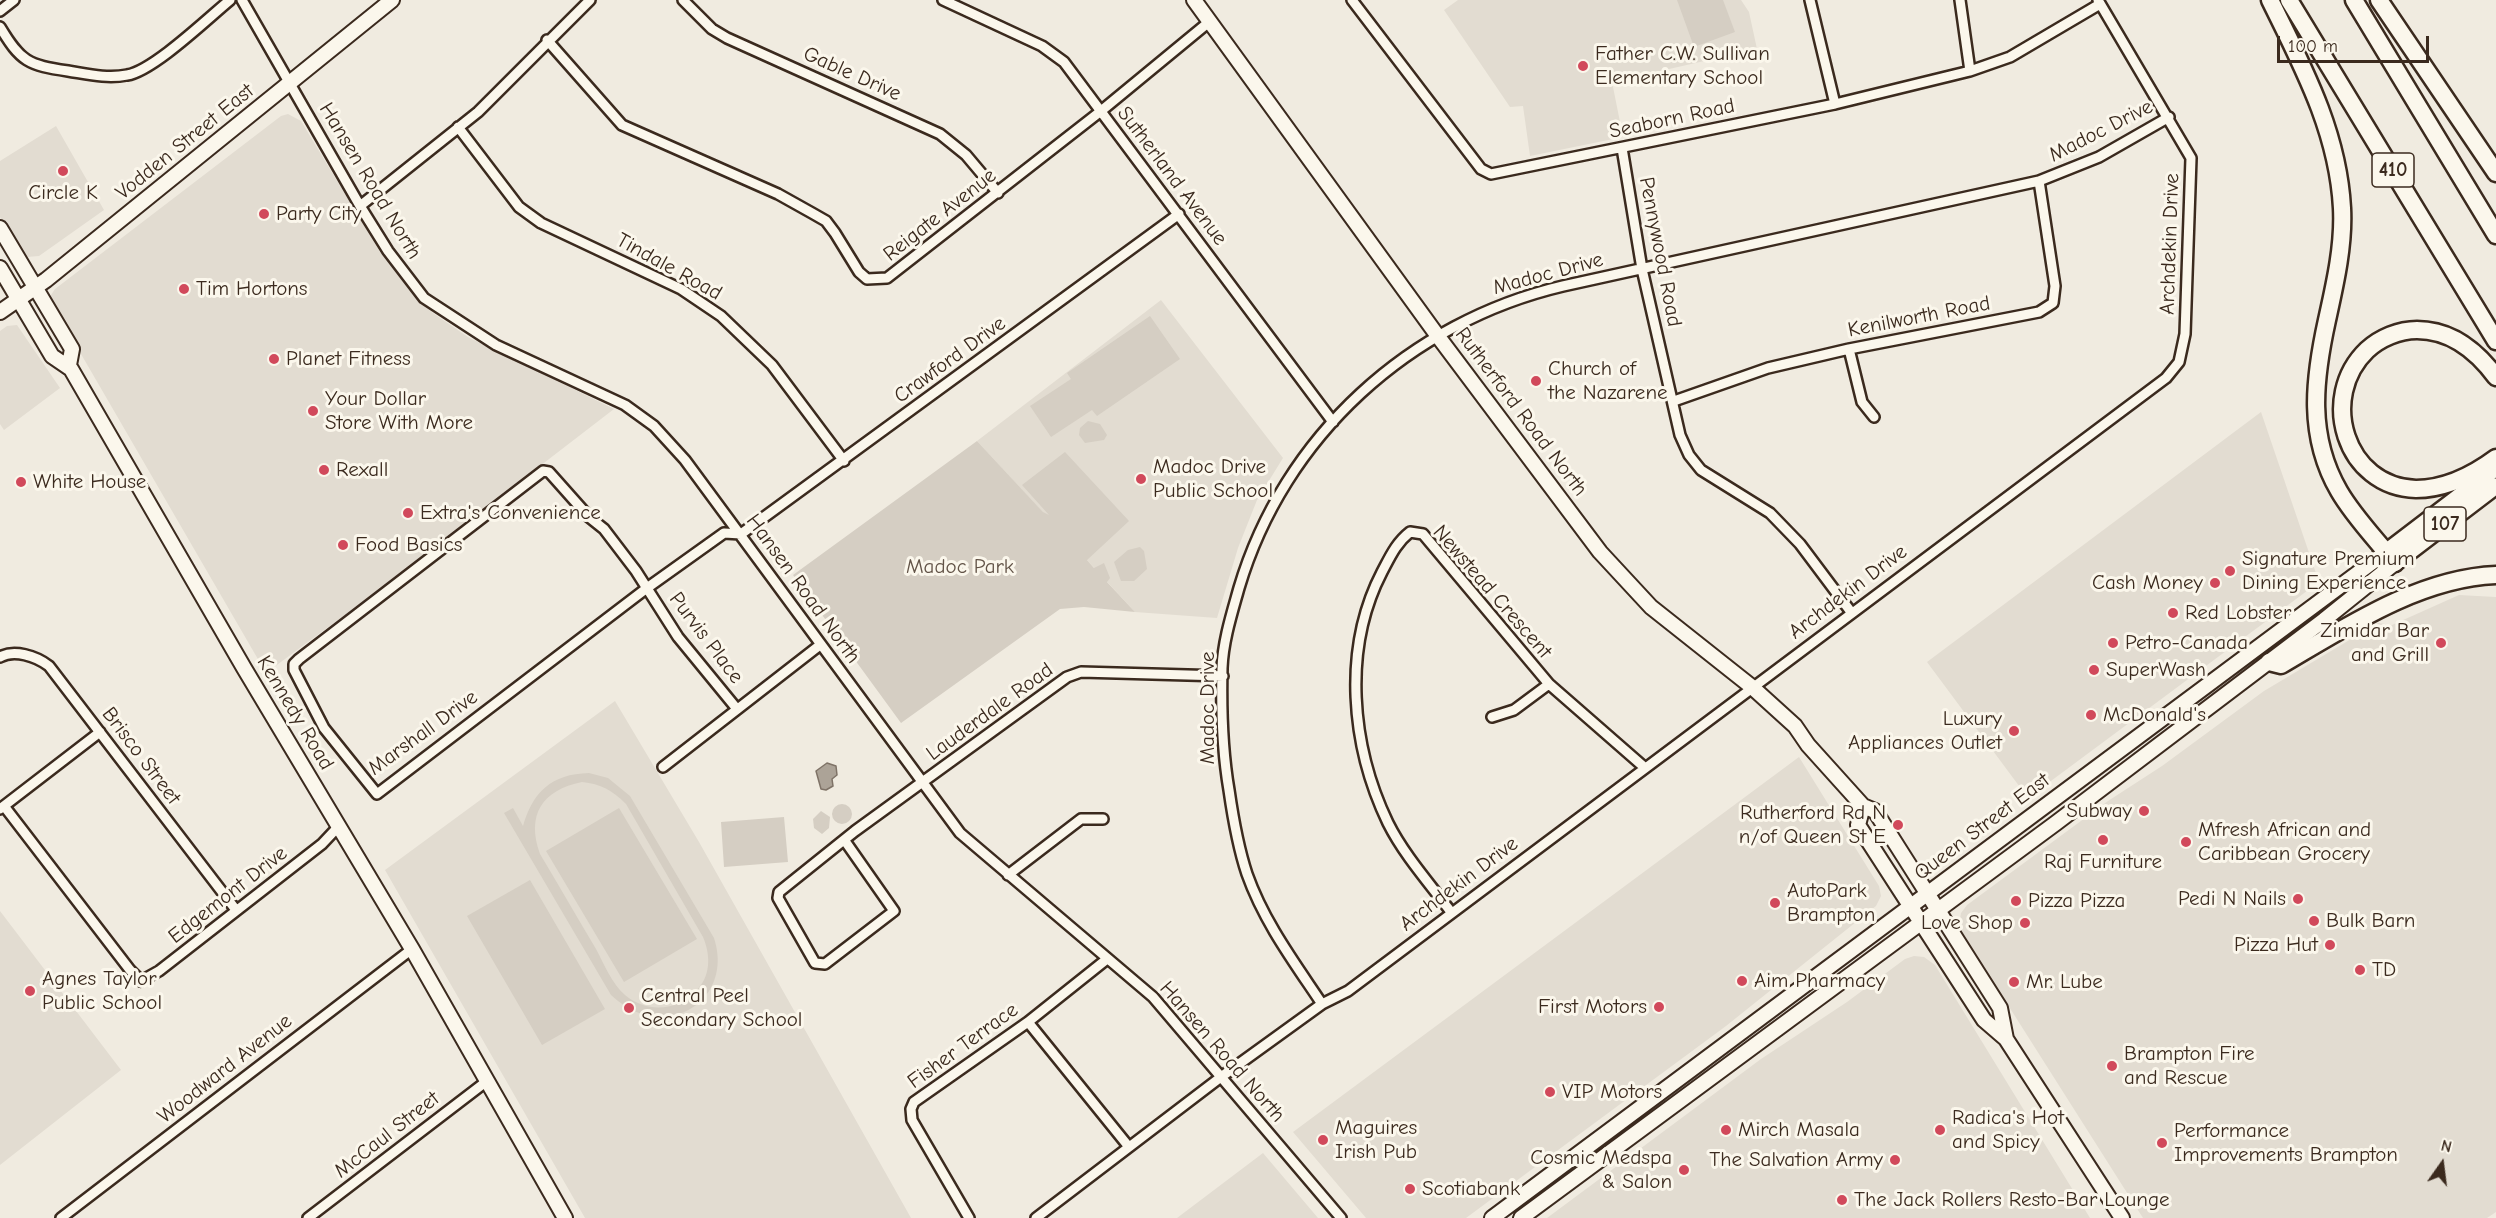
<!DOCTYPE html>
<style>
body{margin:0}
#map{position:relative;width:2496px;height:1218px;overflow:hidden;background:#f0ebe0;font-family:"Comic Neue",sans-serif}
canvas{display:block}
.north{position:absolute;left:2412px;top:1134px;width:60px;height:60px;-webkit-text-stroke:4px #fbf7ec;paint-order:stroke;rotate:14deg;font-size:16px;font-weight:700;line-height:24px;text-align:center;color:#3b2a1e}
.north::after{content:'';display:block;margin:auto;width:21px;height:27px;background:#3b2a1e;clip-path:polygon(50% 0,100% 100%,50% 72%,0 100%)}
.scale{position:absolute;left:2277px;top:36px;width:152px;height:27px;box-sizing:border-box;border:3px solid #3b2a1e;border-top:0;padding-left:8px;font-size:18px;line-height:21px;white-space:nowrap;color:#3b2a1e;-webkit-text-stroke:4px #fbf7ec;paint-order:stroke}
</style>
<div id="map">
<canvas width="2496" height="1218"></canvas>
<div class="north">N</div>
<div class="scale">100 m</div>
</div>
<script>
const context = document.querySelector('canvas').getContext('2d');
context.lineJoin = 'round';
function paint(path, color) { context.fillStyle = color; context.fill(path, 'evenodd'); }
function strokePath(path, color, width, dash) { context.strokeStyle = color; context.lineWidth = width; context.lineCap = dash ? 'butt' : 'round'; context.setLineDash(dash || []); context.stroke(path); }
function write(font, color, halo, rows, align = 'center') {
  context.font = font + ' "Comic Neue",sans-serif'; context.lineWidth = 6; context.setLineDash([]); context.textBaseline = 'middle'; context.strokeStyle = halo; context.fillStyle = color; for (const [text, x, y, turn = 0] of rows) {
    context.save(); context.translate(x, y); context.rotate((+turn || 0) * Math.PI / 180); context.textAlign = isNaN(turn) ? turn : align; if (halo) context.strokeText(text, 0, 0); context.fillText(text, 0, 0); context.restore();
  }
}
paint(new Path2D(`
 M1458,0h283l8,12 8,37 -145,33 11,55 -93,19 -7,-50 -13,1 -66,-97z
 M288,114l13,7 79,131 53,61 35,24 146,72 -226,174 -122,90 -214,-369 -1,-9 4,-6 226,-173z
 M56,126l48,84 -65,46 -12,1 -9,-7 -18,-33v-56z
 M1161,300l122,158 -26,42 -19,48 -21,70 -82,-6 -158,-171z
 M17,325l43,63 -56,42 -4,-6v-93l7,-5z
 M2261,412l58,170 -291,216 -101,-136z
 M2459,595l37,2v615l-9,6h-344l-182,-287 -2,-6 2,-12 6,-8 141,-104 54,-35 102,-75 114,-68 14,2z
 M615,701l84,141 212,376h-326l-200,-348z
 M1799,757l80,129 2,10 -5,10 -150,120 -260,192h-100l-73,-86z
 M0,911l121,159 -121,95z
 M1914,956l10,1 11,8 155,253h-543l214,-159 86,-57 58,-43z
 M1263,1153l55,65h-141z`), '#e2dcd1');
paint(new Path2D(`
 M1677,0h46l12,32 -41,15z
 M1150,316l30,43 -83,57 -5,-6 -41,27 -21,-31 41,-27 -4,-6z
 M1088,421l12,3 7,11 -3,5 -19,3 -6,-8 1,-7z
 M977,441l66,71 6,3 -27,-30 43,-33 64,69 -42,39 7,8 10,-5 6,15 -3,4 28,30 -51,-5 -24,2 -159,114 -108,-148z
 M1140,547l4,4 3,18 -13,12h-13l-7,-19 14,-12z
 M589,773l19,5 22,18 84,142c21,64 -51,107 -103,57l-107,-182 9,-5 10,18c10,-34 28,-52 66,-53zM582,782c19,2 30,8 44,22l77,133c8,19 8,40 -8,55 -18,19 -49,21 -70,3 -13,-11 -21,-31 -29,-46 -19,-32 -37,-63 -56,-95 -14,-39 2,-64 42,-72z
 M832 814a10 10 0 1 1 20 0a10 10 0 1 1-20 0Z
 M619,808l78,131 -73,43 -78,-131z
 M821,811l9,6 -1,11 -7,6 -8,-6 -1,-9z
 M784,817l4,45 -64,5 -3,-45z
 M530,880l75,129 -63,36 -75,-129z`), '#d5cec3');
const water = new Path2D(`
 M827,763l9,3 1,9 -5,4 1,7 -7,4 -5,-1 -5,-18z`);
paint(water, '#aca397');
strokePath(water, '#7f7367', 1.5);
const street = new Path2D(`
 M242,0l118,206 28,45 36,47 72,47 129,60 29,21 31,34 275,373 193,164 188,221
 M683,0l29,29 15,9 213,96 26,21 32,38
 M943,0l99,46 22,16 269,360
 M1352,0l129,169 10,5 344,-70 135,-33 40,-14 90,-53
 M1810,0l25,104
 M1960,0l10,71
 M0,11l14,-11
 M0,27c21,35 28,38 68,44 19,3 39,8 59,4 26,-4 80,-56 103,-75
 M547,40l75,85 156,69 34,19 14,8 9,12 24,39 8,7 20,-1 214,-167 108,-89
 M458,127l61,80 22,16 140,66 40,27 51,49 72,96
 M1622,148l20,121 38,166 9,20 12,15 69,43 30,31 51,68
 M360,206l118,-94 112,-112
 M1849,349l13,53 12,15
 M1674,401l94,-33 81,-19 190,-37 14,-9 2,-17 -16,-105
 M741,534l438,-320
 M0,657c14,-8 36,-1 49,9l187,244
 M737,709l-59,-72 -42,-66 -32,-42 -15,-12 -40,-45 -6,-1 -244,188 -5,5v6l30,58 53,66 270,-206 77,-55 17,1
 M1492,717l22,-7 35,-26
 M663,767l157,-122
 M4,806l126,164 11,11 18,-10 163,-127 16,-17
 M0,809l100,-77
 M845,841l49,70 -69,53 -10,-1 -37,-65 1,-6 76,-61 212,-154 14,-5 142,4
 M1008,875l73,-56h22
 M1451,912c-21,-28 -47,-57 -63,-89 -37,-77 -46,-174 -6,-251 8,-15 14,-29 28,-40l13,2 126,150 95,83
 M1322,1004c-28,-42 -58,-82 -75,-130 -9,-27 -14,-56 -18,-84 -7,-41 -8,-81 -7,-122 1,-27 10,-55 17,-80 45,-152 171,-266 324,-302l476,-105 60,-24 70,-40
 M1028,1022l101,125
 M61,1218l351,-269
 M308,1218l179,-137
 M969,1218l-57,-98 -1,-11 3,-7 114,-80 79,-63
 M1036,1218l185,-141 101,-73 26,-13 818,-613 13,-16 6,-28 6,-176 -93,-158`);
const secondary = new Path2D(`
 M1194,0l243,335 163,217 51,55 101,80 43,39 13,19 55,61 12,5 125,197 6,31
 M0,228l72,121 -3,16
 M0,268l52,88 19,13 173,299 168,281 153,269
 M0,312l46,-32 346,-280
 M1863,806l-5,19 126,195 22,19 116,179
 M1492,1218l894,-666
 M1521,1218l535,-395 268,-203 71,-57`);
const primary = new Path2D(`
 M2386,552l110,-84
 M2395,563l101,-77`);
const highway = new Path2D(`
 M2270,0c33,67 68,132 72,208 2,37 -7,76 -15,112 -13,59 -20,116 12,171 15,26 37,48 56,72
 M2289,0l207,341
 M2354,0l142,235
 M2379,0l117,173
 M2496,377c-20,-27 -45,-47 -79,-47 -18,0 -37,8 -50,20 -49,47 -22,137 49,139 30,0 57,-14 80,-31
 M2269,662l12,3c65,-38 138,-87 215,-90`);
strokePath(street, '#3b2a1e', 14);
strokePath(secondary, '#3b2a1e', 18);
strokePath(primary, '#3b2a1e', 20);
strokePath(highway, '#3b2a1e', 21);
strokePath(street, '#fbf7ec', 9);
strokePath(secondary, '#fbf7ec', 14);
strokePath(primary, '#fbf7ec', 15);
strokePath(highway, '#fbf7ec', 16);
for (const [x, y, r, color] of [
 [1583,66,6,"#d1495b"],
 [63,171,6,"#d1495b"],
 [264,214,6,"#d1495b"],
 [184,289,6,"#d1495b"],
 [274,359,6,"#d1495b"],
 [1536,381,6,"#d1495b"],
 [313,411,6,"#d1495b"],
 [324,470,6,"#d1495b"],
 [1141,479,6,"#d1495b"],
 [21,482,6,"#d1495b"],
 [408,513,6,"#d1495b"],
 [343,545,6,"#d1495b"],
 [2230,571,6,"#d1495b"],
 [2215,583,6,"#d1495b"],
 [2173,613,6,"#d1495b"],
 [2113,643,6,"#d1495b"],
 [2441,643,6,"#d1495b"],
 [2094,670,6,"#d1495b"],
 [2091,715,6,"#d1495b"],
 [2014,731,6,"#d1495b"],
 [2144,811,6,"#d1495b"],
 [1898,825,6,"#d1495b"],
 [2103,840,6,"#d1495b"],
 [2186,842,6,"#d1495b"],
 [2298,899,6,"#d1495b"],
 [2016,901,6,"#d1495b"],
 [1775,903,6,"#d1495b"],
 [2314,921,6,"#d1495b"],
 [2025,923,6,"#d1495b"],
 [2330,945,6,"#d1495b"],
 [2360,970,6,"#d1495b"],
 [1742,981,6,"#d1495b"],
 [2014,982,6,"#d1495b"],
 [30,991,6,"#d1495b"],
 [1659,1007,6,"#d1495b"],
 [629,1008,6,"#d1495b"],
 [2112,1066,6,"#d1495b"],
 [1550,1092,6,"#d1495b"],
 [1726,1130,6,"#d1495b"],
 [1940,1130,6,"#d1495b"],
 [1323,1140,6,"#d1495b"],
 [2162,1143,6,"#d1495b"],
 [1895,1160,6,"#d1495b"],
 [1684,1170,6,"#d1495b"],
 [1410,1189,6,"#d1495b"],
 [1842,1200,6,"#d1495b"]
]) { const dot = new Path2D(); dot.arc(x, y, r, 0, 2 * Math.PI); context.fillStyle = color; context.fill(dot); strokePath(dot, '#fbf7ec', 2); }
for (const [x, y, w] of [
 [2393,170,42],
 [2445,524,42]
]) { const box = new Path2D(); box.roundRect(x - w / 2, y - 17, w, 34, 4.5); context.fillStyle = '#fbf7ec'; context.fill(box); strokePath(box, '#3b2a1e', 1.5); }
write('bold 20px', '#3b2a1e', null, [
 ["410",2393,170],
 ["107",2445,524]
]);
write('21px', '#3b2a1e', '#fbf7ec', [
 ["Father C.W. Sullivan",1595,54],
 ["Elementary School",1595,78],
 ["Circle K",63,193,"center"],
 ["Party City",276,214],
 ["Tim Hortons",196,289],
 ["Planet Fitness",286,359],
 ["Church of",1548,369],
 ["the Nazarene",1548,393],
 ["Your Dollar",325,399],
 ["Store With More",325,423],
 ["Madoc Drive",1153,467],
 ["Public School",1153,491],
 ["Rexall",336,470],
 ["White House",33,482],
 ["Extra's Convenience",420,513],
 ["Food Basics",355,545],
 ["Signature Premium",2242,559],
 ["Dining Experience",2242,583],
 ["Cash Money",2203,583,"right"],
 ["Red Lobster",2185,613],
 ["Zimidar Bar",2429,631,"right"],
 ["and Grill",2429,655,"right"],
 ["Petro-Canada",2125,643],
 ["SuperWash",2106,670],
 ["McDonald's",2103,715],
 ["Luxury",2002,719,"right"],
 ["Appliances Outlet",2002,743,"right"],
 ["Subway",2132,811,"right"],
 ["Rutherford Rd N",1886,813,"right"],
 ["n/of Queen St E",1886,837,"right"],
 ["Mfresh African and",2198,830],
 ["Caribbean Grocery",2198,854],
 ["Raj Furniture",2103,862,"center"],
 ["AutoPark",1787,891],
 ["Brampton",1787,915],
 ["Pedi N Nails",2286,899,"right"],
 ["Pizza Pizza",2028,901],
 ["Bulk Barn",2326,921],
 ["Love Shop",2013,923,"right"],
 ["Pizza Hut",2318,945,"right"],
 ["TD",2372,970],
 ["Agnes Taylor",42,979],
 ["Public School",42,1003],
 ["Aim Pharmacy",1754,981],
 ["Mr. Lube",2026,982],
 ["Central Peel",641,996],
 ["Secondary School",641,1020],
 ["First Motors",1647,1007,"right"],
 ["Brampton Fire",2124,1054],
 ["and Rescue",2124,1078],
 ["VIP Motors",1562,1092],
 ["Radica's Hot",1952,1118],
 ["and Spicy",1952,1142],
 ["Maguires",1335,1128],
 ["Irish Pub",1335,1152],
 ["Mirch Masala",1738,1130],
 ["Performance",2174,1131],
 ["Improvements Brampton",2174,1155],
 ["Cosmic Medspa",1672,1158,"right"],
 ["& Salon",1672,1182,"right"],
 ["The Salvation Army",1883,1160,"right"],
 ["Scotiabank",1422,1189],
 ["The Jack Rollers Resto-Bar Lounge",1854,1200]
], 'left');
write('21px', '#3b2a1e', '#fbf7ec', [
 ["Gable Drive",852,74,24],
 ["Seaborn Road",1672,119,-12],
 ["Madoc Drive",2101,131,-27],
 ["Vodden Street East",185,142,-39],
 ["Sutherland Avenue",1172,176,53],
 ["Hansen Road North",370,181,59],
 ["Reigate Avenue",940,215,-38],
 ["Archdekin Drive",2170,244,-88],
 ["Pennywood Road",1660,252,79],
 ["Tindale Road",669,267,29],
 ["Madoc Drive",1548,274,-15],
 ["Kenilworth Road",1919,317,-11],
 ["Crawford Drive",950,360,-36],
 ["Rutherford Road North",1521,412,53],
 ["Hansen Road North",803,589,54],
 ["Newstead Crescent",1492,592,49],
 ["Archdekin Drive",1848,592,-37],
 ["Purvis Place",706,638,53],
 ["Madoc Drive",1208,708,-90],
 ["Lauderdale Road",990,712,-36],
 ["Kennedy Road",295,713,59],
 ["Marshall Drive",423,733,-36],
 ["Brisco Street",141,756,53],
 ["Queen Street East",1982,827,-37],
 ["Archdekin Drive",1459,884,-37],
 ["Edgemont Drive",228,895,-38],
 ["Fisher Terrace",963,1046,-36],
 ["Hansen Road North",1222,1052,49],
 ["Woodward Avenue",225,1069,-38],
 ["McCaul Street",387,1135,-38]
]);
write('21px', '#625347', '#fbf7ec', [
 ["Madoc Park",960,567]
]);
</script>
